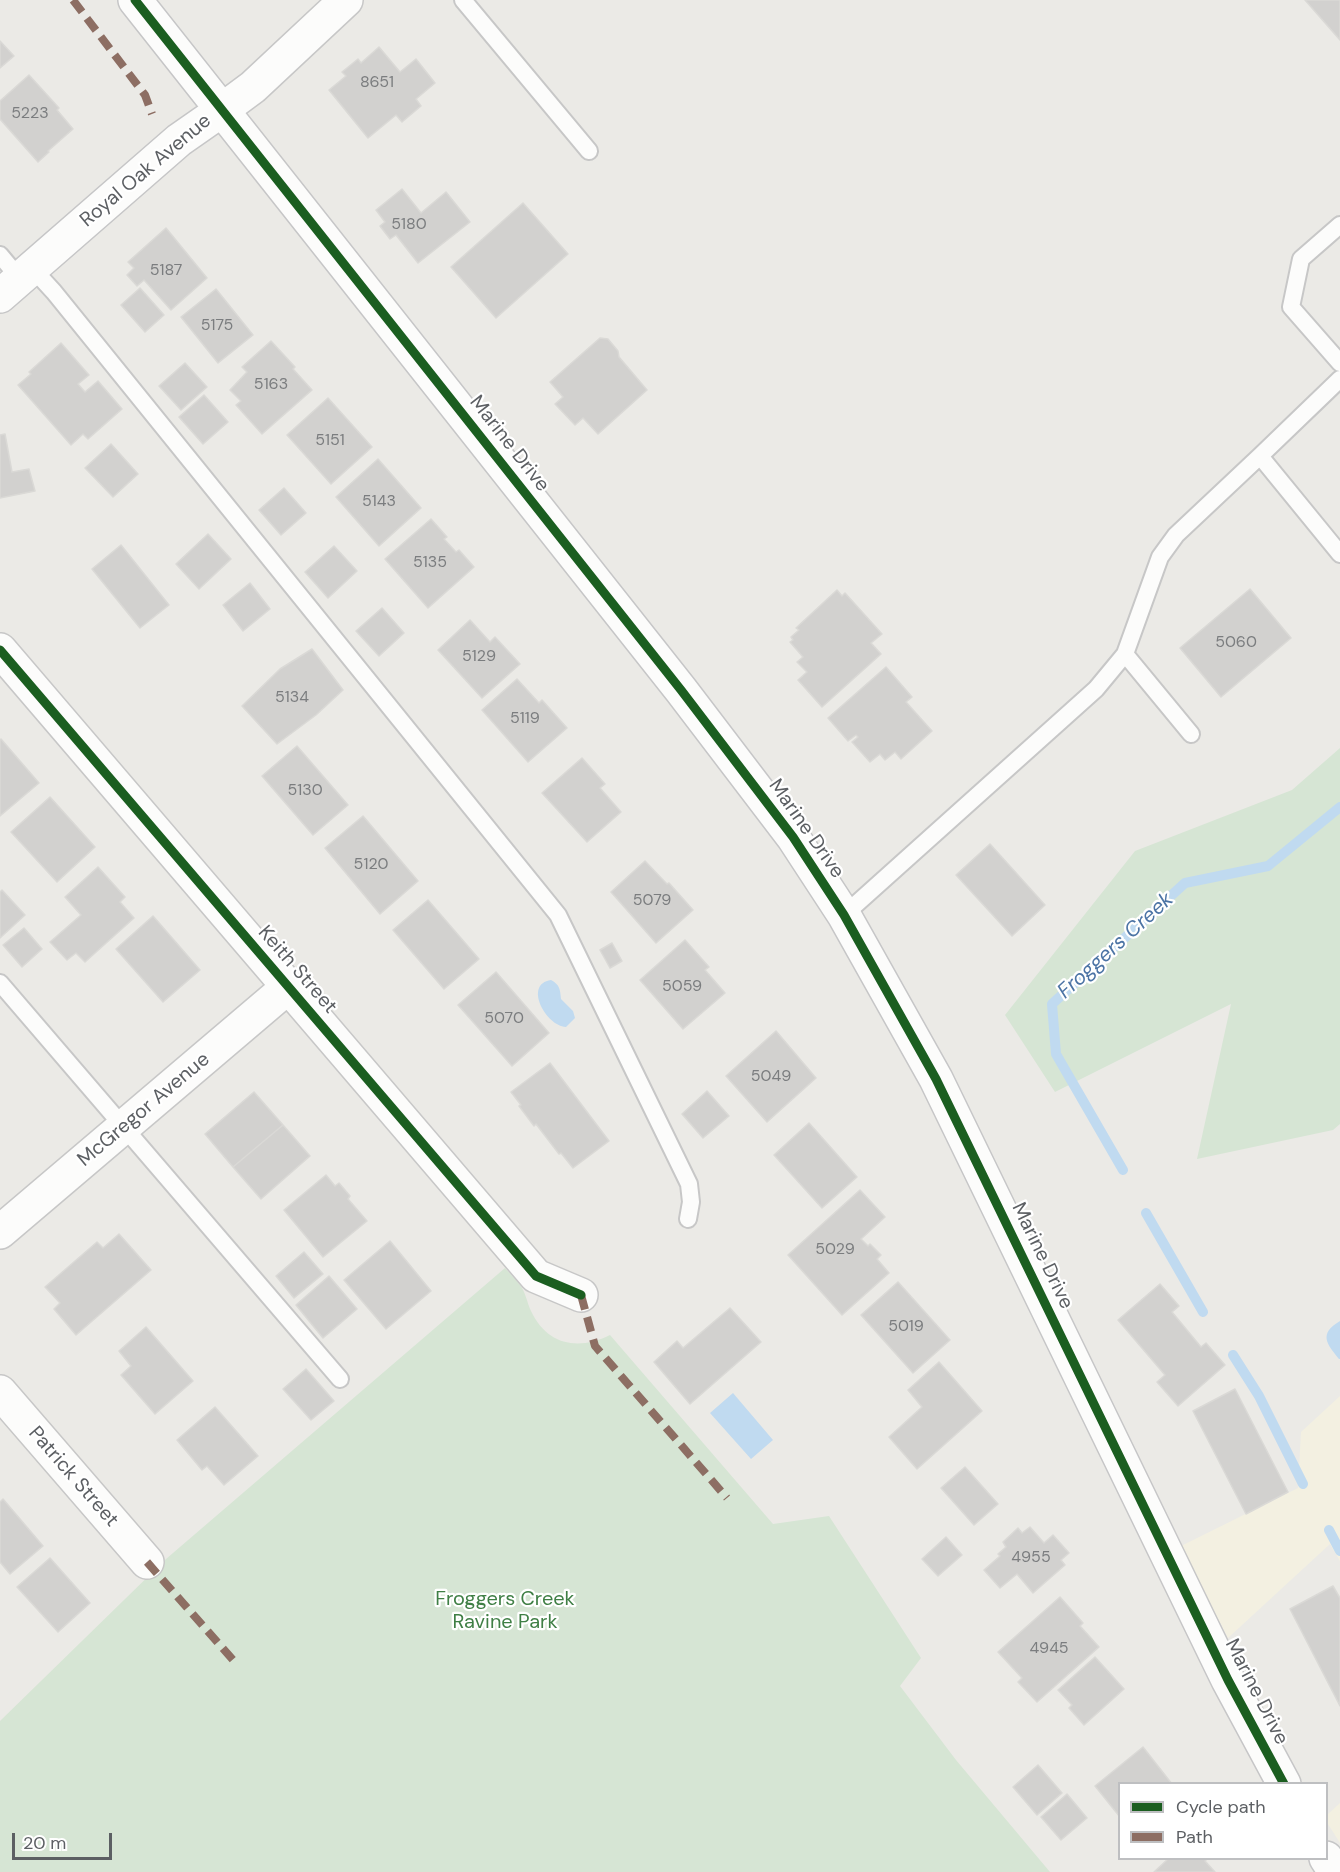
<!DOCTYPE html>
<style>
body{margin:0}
#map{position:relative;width:1340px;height:1872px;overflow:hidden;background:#ebeae6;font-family:"DM Sans",sans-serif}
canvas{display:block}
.legend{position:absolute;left:1118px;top:1782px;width:210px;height:78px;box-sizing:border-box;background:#fff;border:2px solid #bebfc1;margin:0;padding:8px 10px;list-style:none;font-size:18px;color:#5c5f63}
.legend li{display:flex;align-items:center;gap:12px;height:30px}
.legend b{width:30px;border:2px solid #bebfc1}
.scale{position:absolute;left:12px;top:1833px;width:100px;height:27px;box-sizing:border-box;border:3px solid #5c5f63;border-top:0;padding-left:8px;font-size:18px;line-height:21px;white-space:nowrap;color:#5c5f63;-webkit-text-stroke:4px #fff;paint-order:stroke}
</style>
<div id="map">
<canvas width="1340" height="1872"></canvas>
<ul class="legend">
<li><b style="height:8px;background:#1b5e20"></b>Cycle path</li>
<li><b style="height:8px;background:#8d6e63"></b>Path</li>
</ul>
<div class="scale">20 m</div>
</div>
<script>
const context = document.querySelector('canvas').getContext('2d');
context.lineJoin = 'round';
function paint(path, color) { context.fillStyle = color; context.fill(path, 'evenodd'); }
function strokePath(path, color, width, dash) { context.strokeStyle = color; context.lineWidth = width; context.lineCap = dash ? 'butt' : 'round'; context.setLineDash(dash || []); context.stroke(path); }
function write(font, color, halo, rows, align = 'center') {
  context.font = font + ' "DM Sans",sans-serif'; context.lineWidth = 4.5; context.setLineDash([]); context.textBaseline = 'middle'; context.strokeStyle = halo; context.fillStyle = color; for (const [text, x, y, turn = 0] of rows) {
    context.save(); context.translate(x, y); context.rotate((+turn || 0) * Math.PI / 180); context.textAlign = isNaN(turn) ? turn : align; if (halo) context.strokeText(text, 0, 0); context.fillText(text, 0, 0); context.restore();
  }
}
paint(new Path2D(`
 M1340,1396v165l-10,-17 -102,94 -47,-92 117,-58 3,-56z
 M1340,1803v40l-14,-22 1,-6z`), '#f3f0e1');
paint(new Path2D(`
 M1340,748v376l-7,6 -136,29 34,-155 -176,88 -50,-77 130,-164 157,-61z
 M505,1268c5,6 11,11 15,17 6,8 7,18 11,26 16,34 47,40 79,24l163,189 56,-8 92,142 -21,28 56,74 94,112h-1050v-151l166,-162z`), '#d6e5d4');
paint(new Path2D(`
 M551,980c9,5 9,9 10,19l12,12 2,7 -9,9c-20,-1 -43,-43 -15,-47z
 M1340,1321v38h-1c-12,-15 -21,-25 1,-38z
 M733,1393l40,47 -22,19 -41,-46z`), '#c0daf0');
strokePath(new Path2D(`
 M1123,1170l-67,-116 -4,-50 133,-121 83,-17 72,-59
 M1146,1213l57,99
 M1233,1355l26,41 44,88
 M1329,1530l11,21`), '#c0daf0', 10);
const building = new Path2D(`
 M1305,0h35v40z
 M0,41l14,15 -14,12z
 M379,47l21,25 16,-13 19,24 -19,16 5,7 -19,16 -6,-7 -28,23 -39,-48 17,-14 -4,-4 16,-13 3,4z
 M29,75l30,33 -2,2 16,19 -25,22 1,1 -11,10 -38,-43v-18z
 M402,189l19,24 25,-21 24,30 -52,41 -22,-28 -6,4 -10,-13 5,-4 -9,-12z
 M523,203l45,51 -72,64 -45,-51z
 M166,228l41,50 -36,32 -27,-30 -7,6 -10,-11 7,-7 -6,-6z
 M140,288l24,27 -19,17 -24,-27z
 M216,289l37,46 -35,28 -37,-46z
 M600,338l8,1 10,12 1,6 28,33 -49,44 -15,-16 -8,7 -20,-21 8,-7 -13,-15z
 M271,341l24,26 -2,2 19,21 -50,44 -26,-29 5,-4 -11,-11 17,-18 -5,-5z
 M61,343l28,32 -11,9 7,8 13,-11 24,28 -34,30 -5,-5 -12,11 -53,-60 13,-11 -2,-2z
 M185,363l22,24 -26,23 -22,-24z
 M204,395l24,27 -25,22 -24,-27z
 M328,398l44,49 -41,37 -44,-49z
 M5,434l7,38 17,-3 6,22 -35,7v-63z
 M111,444l27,30 -25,23 -28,-29z
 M378,459l43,49 -42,38 -43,-49z
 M284,488l22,25 -25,22 -22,-25z
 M431,519l16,18 -3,2 12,13 3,-2 15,17 -46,41 -43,-49z
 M208,534l23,25 -32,30 -23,-25z
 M121,545l48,60 -29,23 -48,-59z
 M334,546l23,25 -29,27 -23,-26z
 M250,583l20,26 -27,22 -20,-26z
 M1250,589l41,49 -70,59 -41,-49z
 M837,590l5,6 3,-3 37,41 -11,9 10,11 -59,53 -24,-27 9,-8 -10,-10 6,-5 -13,-15 3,-2 -2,-3 8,-7 -3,-2z
 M382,608l22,25 -25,23 -23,-25z
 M470,620l20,22 5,-5 25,27 -38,34 -44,-48z
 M312,649l31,41 -27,25 -39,29 -35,-38 38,-37z
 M886,667l26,30 -6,5 26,29 -31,28 -6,-7 -10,8 -5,-6 -10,8 -18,-20 6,-5 -2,-2 -8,6 -20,-23z
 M517,679l22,24 3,-3 25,28 -39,34 -46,-52z
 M1,739l38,44 -39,33v-76z
 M297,746l51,59 -35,30 -51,-59z
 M582,758l23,26 -5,4 21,24 -34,30 -45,-49z
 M50,797l45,50 -38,35 -46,-50z
 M363,816l55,65 -38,33 -55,-66z
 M990,844l55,61 -33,31 -56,-61z
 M645,861l22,23 2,-1 24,27 -37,33 -45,-51z
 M98,867l27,30 -5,5 14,16 -49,44 -9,-9 -9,7 -17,-18 31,-27 -16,-18z
 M2,890l23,25 -25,23v-46z
 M428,900l51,59 -35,30 -51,-59z
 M153,916l47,54 -37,32 -47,-53z
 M24,928l18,21 -20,18 -19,-22z
 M685,940l24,27 -4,3 20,23 -42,36 -43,-49z
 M612,943l10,18 -12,7 -10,-18z
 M496,972l53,61 -37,33 -54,-61z
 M776,1031l40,47 -49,44 -41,-46z
 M550,1063l59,78 -36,27 -12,-15 -2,1 -23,-30 -2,2 -15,-20 2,-1 -10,-13z
 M707,1091l22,25 -26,22 -21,-24z
 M254,1092l29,33 -50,42 -28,-33z
 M809,1123l48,54 -35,31 -48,-53z
 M283,1125l27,31 -49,43 -28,-32z
 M326,1175l9,11 4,-3 11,13 -2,3 19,22 -44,36 -39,-47z
 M860,1190l25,27 -24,22 7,7 2,-2 11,11 -4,4 12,14 -47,42 -54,-60z
 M119,1234l32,36 -75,65 -22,-26 6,-6 -15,-16 52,-45 6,6z
 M390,1241l41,50 -45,38 -42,-49z
 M304,1252l19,22 -29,24 -18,-22z
 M329,1276l28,33 -34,29 -27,-33z
 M898,1282l52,58 -37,33 -52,-58z
 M1160,1284l19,22 -7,6 29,35 5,-4 19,22 -47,41 -21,-24 8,-7 -47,-55z
 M730,1308l31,34 -71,62 -36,-42 23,-21 6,7z
 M146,1327l47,54 -38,33 -34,-39 10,-9 -12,-15z
 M939,1362l43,49 -65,58 -28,-32 33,-30 -14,-17z
 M306,1369l28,32 -23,19 -28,-31z
 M1235,1389l53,103 -42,22 -53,-103z
 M215,1407l43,49 -34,29 -17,-19 -5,4 -25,-30z
 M965,1467l33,37 -24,21 -33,-37z
 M3,1499l40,47 -33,28 -10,-12v-60z
 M1030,1527l14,16 9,-8 16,18 -8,7 4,5 -32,28 -16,-19 -17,14 -16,-18 16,-14 -2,-2 8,-7 -3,-5 15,-14 4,5z
 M946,1537l16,18 -24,21 -16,-17z
 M50,1558l40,45 -32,29 -41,-45z
 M1333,1586l7,12v108l-50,-97z
 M1060,1597l23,26 -3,3 19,21 -62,55 -19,-20 4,-4 -24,-26z
 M1095,1657l29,32 -40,36 -15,-17 3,-3 -14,-15z
 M1143,1747l29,37h-52v33l-25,-31z
 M1038,1765l24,28 -25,22 -24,-28z
 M1067,1794l20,24 -26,22 -20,-23z
 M1169,1858h39l-3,3 10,11h-61z`);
paint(building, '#d2d1cf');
strokePath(building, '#dad9d6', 1.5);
const lane = new Path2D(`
 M463,0l126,151
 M1340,225l-39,34 -10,48 49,56
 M0,255l20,24
 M32,268l22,24 504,623 131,269 2,18 -3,17
 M1260,456l80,98
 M1125,654l66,80
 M844,915l252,-226 29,-35 35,-97 16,-22 84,-79 80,-77
 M0,983l340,396`);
const street = new Path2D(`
 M222,110l31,-23 93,-87
 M0,650l536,626 45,19
 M0,1232l288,-245
 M0,1392l147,170`);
const secondary = new Path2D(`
 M135,0l546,690 112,147 51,78 92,164 292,601 56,104
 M0,296l179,-156 43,-30
 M1326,1858l9,14`);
strokePath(lane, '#c7c7c7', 20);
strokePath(street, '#c7c7c7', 36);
strokePath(secondary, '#c6c6c7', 36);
strokePath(lane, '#fcfcfb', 16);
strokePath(street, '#fcfcfb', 33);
strokePath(secondary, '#fcfcfb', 33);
strokePath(new Path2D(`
 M73,0l72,95 7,19
 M581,1295l14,51 132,152
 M147,1562l86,98`), '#8d6e63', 8, [15, 8]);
strokePath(new Path2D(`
 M135,0l546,690 112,147 51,78 92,164 292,601 56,104
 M0,650l536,626 45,19`), '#1b5e20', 9);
write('16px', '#7b7d7f', null, [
 ["8651",377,83],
 ["5223",30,114],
 ["5180",409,225],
 ["5187",166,271],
 ["5175",217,326],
 ["5163",271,385],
 ["5151",330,441],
 ["5143",379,502],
 ["5135",430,563],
 ["5060",1236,643],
 ["5129",479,657],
 ["5134",292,698],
 ["5119",525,719],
 ["5130",305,791],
 ["5120",371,865],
 ["5079",652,901],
 ["5059",682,987],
 ["5070",504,1019],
 ["5049",771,1077],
 ["5029",835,1250],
 ["5019",906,1327],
 ["4955",1031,1558],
 ["4945",1049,1649]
]);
write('20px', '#5c5f63', '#fff', [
 ["Royal Oak Avenue",146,171,-40],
 ["Marine Drive",509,444,52],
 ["Marine Drive",806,829,55],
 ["Keith Street",297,970,49],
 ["McGregor Avenue",144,1110,-40],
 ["Marine Drive",1042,1256,64],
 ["Patrick Street",73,1477,49],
 ["Marine Drive",1256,1692,63]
]);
write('20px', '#3f7f45', '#fff', [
 ["Froggers Creek",505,1600],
 ["Ravine Park",505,1623]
]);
write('italic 21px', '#4c74a5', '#fff', [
 ["Froggers Creek",1116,946,-42]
]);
</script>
